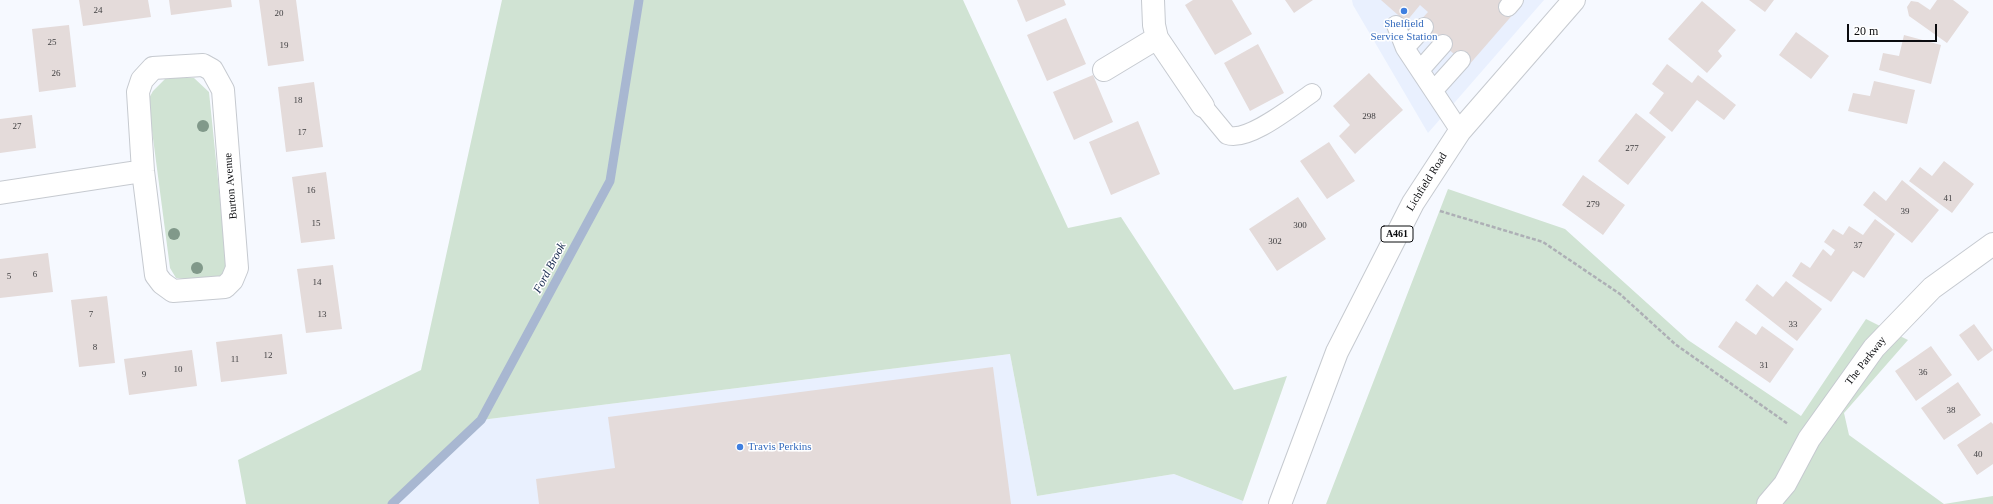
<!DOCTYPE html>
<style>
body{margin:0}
#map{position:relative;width:1993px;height:504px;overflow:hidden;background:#f6f9ff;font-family:"Times New Roman",serif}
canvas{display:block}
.scale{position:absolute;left:1847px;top:24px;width:90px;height:18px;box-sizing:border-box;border:2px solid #0b0c0f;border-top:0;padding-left:5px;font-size:12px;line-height:14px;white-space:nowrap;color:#0b0c0f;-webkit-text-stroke:3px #fff;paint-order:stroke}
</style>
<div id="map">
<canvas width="1993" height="504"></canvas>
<div class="scale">20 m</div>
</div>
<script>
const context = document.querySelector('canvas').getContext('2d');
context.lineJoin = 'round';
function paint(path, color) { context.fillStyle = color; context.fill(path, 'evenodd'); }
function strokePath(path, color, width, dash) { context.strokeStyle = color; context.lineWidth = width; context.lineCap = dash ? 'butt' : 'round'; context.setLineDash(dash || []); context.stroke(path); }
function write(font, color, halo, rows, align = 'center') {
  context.font = font + ' "Times New Roman",serif'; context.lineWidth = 3; context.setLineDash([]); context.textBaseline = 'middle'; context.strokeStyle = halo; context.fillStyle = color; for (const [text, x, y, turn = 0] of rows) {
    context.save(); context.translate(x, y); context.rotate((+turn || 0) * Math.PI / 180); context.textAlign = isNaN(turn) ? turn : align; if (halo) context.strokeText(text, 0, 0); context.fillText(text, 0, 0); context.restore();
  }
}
paint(new Path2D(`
 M1352,0h192l-116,133 -75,-128z
 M1010,354l27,142 137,-22 69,27 -1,3h-852l91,-84z`), '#e9f0fe');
paint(new Path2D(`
 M502,0h461l105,228 53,-11 113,173 53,-14 -44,125 -69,-27 -137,22 -27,-142 -529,66 -91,84h-144l-8,-44 183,-90z
 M166,78h28l15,14 18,176 -7,10 -19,3 -25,-3 -6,-10 -22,-168 5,-9z
 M1448,189l117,40 123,111 113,76 65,-97 42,21 -64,73 5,22 95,69 49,-8v8h-667z`), '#d0e3d3');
strokePath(new Path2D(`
 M392,504l89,-84 129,-239 29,-181`), '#a8b7d1', 9);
paint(new Path2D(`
 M79,0h69l3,17 -68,9z
 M169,0h62l1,7 -61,8z
 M259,0h37l8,61 -36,5z
 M1017,0h47l2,5 -40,17z
 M1193,0h39l20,34 -37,21 -30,-50z
 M1285,0h28l-19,13z
 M1381,0h120l14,12 -47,54 -50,-43 10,-11 -8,-7 -14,17z
 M1749,0h25l-9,12z
 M1937,0h16l16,12 -22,31 -38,-27 -2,-9 4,-6 7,1 12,8z
 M1702,1l34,29 -18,21 4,5 -15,17 -39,-34z
 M1066,18l20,46 -39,17 -20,-46z
 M69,25l7,62 -37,5 -7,-63z
 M1796,32l33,24 -18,23 -32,-24z
 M1904,35l37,10 -10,39 -52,-14 4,-17 16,3z
 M1258,44l26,49 -34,18 -26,-48z
 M1667,64l25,19 6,-8 38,30 -12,15 -27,-20 -25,32 -23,-19 15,-20 -12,-9z
 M1369,73l34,37 -48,44 -16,-18 11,-11 -17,-19z
 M1093,75l20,47 -39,18 -21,-48z
 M1874,81l41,9 -8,34 -59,-13 5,-18 17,3z
 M314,82l9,65 -37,5 -8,-65z
 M1636,113l30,24 -38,48 -30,-24z
 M32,115l4,33 -36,5v-34z
 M1138,121l22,53 -49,21 -22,-53z
 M1329,142l26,39 -28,18 -27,-38z
 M1944,161l30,23 -22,29 -43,-32 11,-14 12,9z
 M326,172l9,67 -34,4 -9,-66z
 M1583,175l42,30 -22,30 -41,-30z
 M1902,180l37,30 -27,33 -49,-38 11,-14 12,10z
 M1298,197l28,42 -49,32 -28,-42z
 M1875,219l20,15 -31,44 -11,-7 -22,31 -39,-26 9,-14 9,6 13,-19 8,7 4,-6 -11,-8 9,-13 10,6 6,-9 14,9z
 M48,253l5,39 -53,6v-39z
 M333,265l9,64 -36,4 -9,-64z
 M1786,281l36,28 -25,32 -52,-41 12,-16 16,13z
 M107,296l8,67 -36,4 -8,-67z
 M1736,321l20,14 6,-9 32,23 -24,34 -52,-36z
 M1974,324l19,26 -15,11 -19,-26z
 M282,334l5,40 -66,8 -5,-40z
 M1931,346l21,29 -36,26 -21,-30z
 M192,350l5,36 -68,9 -5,-36z
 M993,367l18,137h-472l-3,-25 79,-11 -7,-51z
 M1958,382l23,33 -37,25 -23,-32z
 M1991,422l2,2v40l-16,11 -20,-30z`), '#e4dbda');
const lane = new Path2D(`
 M1508,7l6,-7
 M1396,25l9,23
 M1424,27l-19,21 55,83
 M1420,70l23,-26
 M1434,90l27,-30
 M1203,106l24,29c21,8 67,-30 85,-42`);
const street = new Path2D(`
 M1153,0l1,25 3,13 46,68
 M203,65l9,5 11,20 14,178 -5,12 -7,7 -52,4 -11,-8 -6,-8 -13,-104 -5,-79 4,-12 11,-12z
 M1104,70l53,-32
 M0,193l143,-22
 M1768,504l17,-20 24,-45 65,-91 58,-60 61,-44`);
const highway = new Path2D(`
 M1280,504l57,-152 76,-149 47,-72 114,-131`);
strokePath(lane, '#c6cad0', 20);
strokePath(street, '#c6cad0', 24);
strokePath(highway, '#c6cad0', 24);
strokePath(new Path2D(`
 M1440,211l103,31 77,52 55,50 113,80`), '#adafb5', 2.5, [4, 2]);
strokePath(lane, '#fff', 18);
strokePath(street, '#fff', 22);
strokePath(highway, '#fff', 22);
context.fillStyle = '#81998a';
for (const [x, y] of [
 [203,126],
 [174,234],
 [197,268]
]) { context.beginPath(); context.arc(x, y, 6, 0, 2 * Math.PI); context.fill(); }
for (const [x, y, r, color] of [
 [1404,11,4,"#3f7fe0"],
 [740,447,4,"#3f7fe0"]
]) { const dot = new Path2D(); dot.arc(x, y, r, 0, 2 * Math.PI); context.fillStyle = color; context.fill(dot); strokePath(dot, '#fff', 1.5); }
write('9px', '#414042', null, [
 ["24",98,11],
 ["20",279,14],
 ["25",52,43],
 ["19",284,46],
 ["26",56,74],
 ["18",298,101],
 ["298",1369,117],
 ["27",17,127],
 ["17",302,133],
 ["277",1632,149],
 ["16",311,191],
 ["41",1948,199],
 ["279",1593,205],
 ["39",1905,212],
 ["15",316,224],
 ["300",1300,226],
 ["302",1275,242],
 ["37",1858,246],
 ["6",35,275],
 ["5",9,277],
 ["14",317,283],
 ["7",91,315],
 ["13",322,315],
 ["33",1793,325],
 ["8",95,348],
 ["12",268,356],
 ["11",235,360],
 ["31",1764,366],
 ["10",178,370],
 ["36",1923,373],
 ["9",144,375],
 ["38",1951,411],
 ["40",1978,455]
]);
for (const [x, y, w] of [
 [1397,234,32]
]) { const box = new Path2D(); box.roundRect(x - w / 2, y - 8, w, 16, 3); context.fillStyle = '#fff'; context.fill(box); strokePath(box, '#0b0c0f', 1); }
write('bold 10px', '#0b0c0f', null, [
 ["A461",1397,234]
]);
write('11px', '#366cbe', '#fff', [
 ["Shelfield",1404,24],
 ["Service Station",1404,37],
 ["Travis Perkins",748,447,"left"]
]);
write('11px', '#0b0c0f', '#fff', [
 ["Lichfield Road",1427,182,-58],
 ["Burton Avenue",231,186,-95],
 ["The Parkway",1866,361,-52]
]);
write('italic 12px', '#172a4f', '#fff', [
 ["Ford Brook",550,268,-62]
]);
</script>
